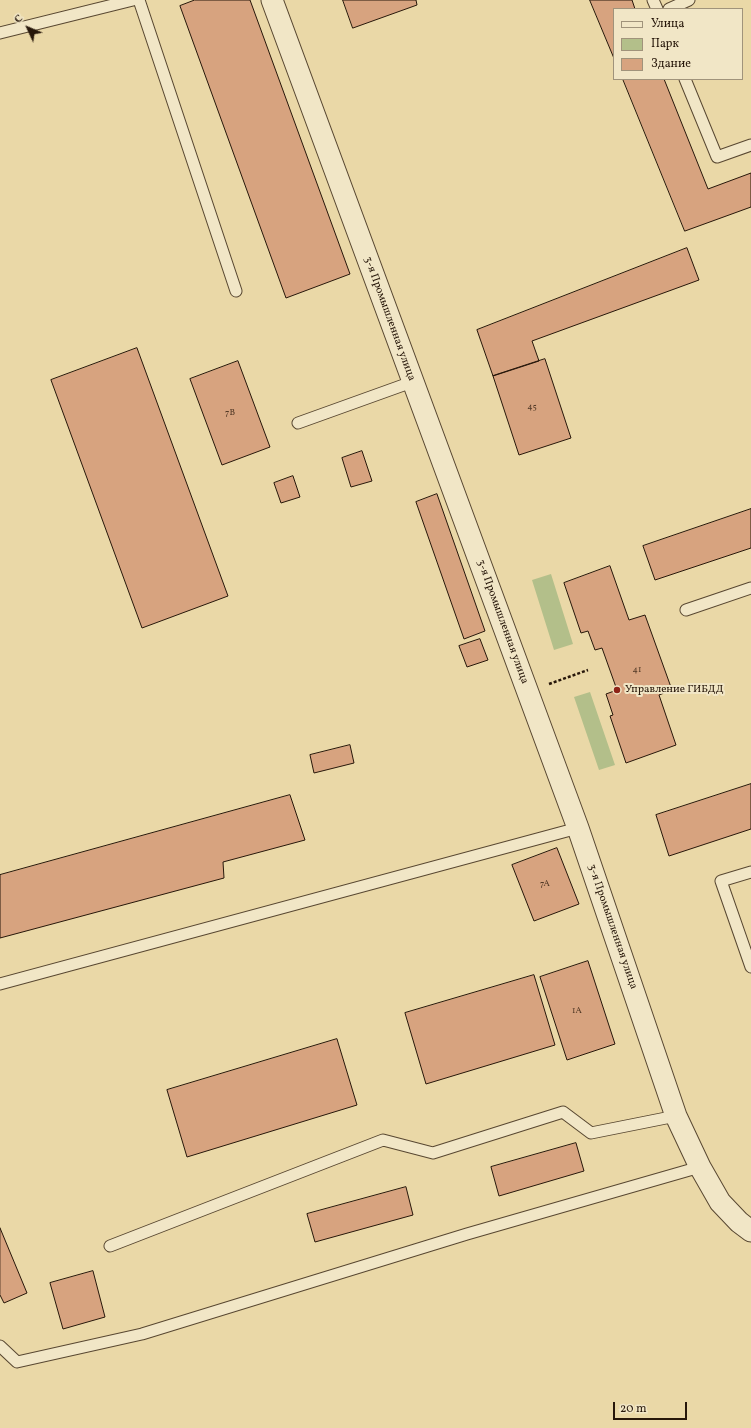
<!DOCTYPE html>
<meta charset="utf-8">
<style>
body{margin:0}
#map{position:relative;width:751px;height:1428px;overflow:hidden;background:#ead8a7;font-family:Vollkorn,serif}
canvas{display:block}
.legend{position:absolute;left:613px;top:8px;width:130px;height:72px;box-sizing:border-box;background:#f1e6c6;border:1px solid #a0937b;margin:0;padding:5px 7px;list-style:none;font-size:12px;color:#27170a}
.legend li{display:flex;align-items:center;gap:8px;height:20px}
.legend b{width:20px;border:1px solid #a0937b}
.north{position:absolute;left:8px;top:8px;width:40px;height:40px;-webkit-text-stroke:3px #f1e6c6;paint-order:stroke;rotate:314deg;font-size:11px;font-weight:700;line-height:16px;text-align:center;color:#27170a}
.north::after{content:'';display:block;margin:auto;width:14px;height:18px;background:#27170a;clip-path:polygon(50% 0,100% 100%,50% 72%,0 100%)}
.scale{position:absolute;left:613px;top:1402px;width:74px;height:18px;box-sizing:border-box;border:2px solid #27170a;border-top:0;padding-left:5px;font-size:12px;line-height:14px;white-space:nowrap;color:#27170a;-webkit-text-stroke:3px #f1e6c6;paint-order:stroke}
</style>
<div id="map">
<canvas width="751" height="1428"></canvas>
<ul class="legend">
<li><b style="height:5px;background:#f1e6c6"></b>Улица</li>
<li><b style="height:11px;background:#b3bf8a"></b>Парк</li>
<li><b style="height:11px;background:#d7a37f"></b>Здание</li>
</ul>
<div class="north">С</div>
<div class="scale">20 m</div>
</div>
<script>
const context = document.querySelector('canvas').getContext('2d');
context.lineJoin = 'round';
function paint(path, color) { context.fillStyle = color; context.fill(path, 'evenodd'); }
function strokePath(path, color, width, dash) { context.strokeStyle = color; context.lineWidth = width; context.lineCap = dash ? 'butt' : 'round'; context.setLineDash(dash || []); context.stroke(path); }
function write(font, color, halo, rows, align = 'center') {
  context.font = font + ' Vollkorn,serif'; context.lineWidth = 4; context.setLineDash([]); context.textBaseline = 'middle'; context.strokeStyle = halo; context.fillStyle = color; for (const [text, x, y, turn = 0] of rows) {
    context.save(); context.translate(x, y); context.rotate((+turn || 0) * Math.PI / 180); context.textAlign = isNaN(turn) ? turn : align; if (halo) context.strokeText(text, 0, 0); context.fillText(text, 0, 0); context.restore();
  }
}
paint(new Path2D(`
 M551,574l22,70 -19,6 -22,-70z
 M590,692l25,73 -16,5 -25,-73z`), '#b3bf8a');
const building = new Path2D(`
 M195,0h55l100,274 -64,24 -106,-292z
 M343,0h73l1,5 -64,23z
 M590,0h42l3,9h-21v49z
 M623,79h41l44,110 43,-16v34l-66,24z
 M687,248l12,32 -167,61 7,20 -46,15 -16,-46z
 M137,348l91,248 -86,32 -91,-248z
 M545,359l26,79 -52,17 -26,-79z
 M238,361l32,86 -48,18 -32,-86z
 M362,451l10,30 -21,6 -9,-29z
 M293,476l7,21 -19,6 -7,-20z
 M437,494l48,137 -21,8 -48,-137z
 M751,509v39l-96,32 -12,-34z
 M610,566l19,54 16,-5 27,75 -13,5 17,50 -50,18 -16,-47 3,-1 -7,-21 11,-4 -15,-42 -7,2 -7,-19 -7,2 -17,-50z
 M480,639l8,21 -21,7 -8,-21z
 M350,745l4,18 -40,10 -4,-18z
 M751,784v45l-82,27 -13,-41z
 M290,795l15,45 -82,22 1,16 -224,60v-63z
 M557,848l22,56 -45,17 -22,-56z
 M588,961l27,83 -48,16 -27,-83z
 M534,975l21,70 -129,39 -21,-71z
 M337,1039l20,66 -170,52 -20,-67z
 M576,1143l8,28 -85,25 -8,-29z
 M406,1187l7,28 -98,27 -8,-28z
 M0,1228l27,65 -23,10 -4,-8z
 M93,1271l12,46 -42,12 -13,-46z`);
paint(building, '#d7a37f');
strokePath(building, '#27170a', 1);
const lane = new Path2D(`
 M139,0l97,291
 M653,0l4,9
 M669,9l20,-9
 M0,33l133,-33
 M685,79l32,78 34,-12
 M298,423l114,-41
 M686,610l65,-22
 M751,872l-30,9 30,86
 M0,984l578,-156
 M110,1246l273,-106 50,13 130,-41 28,21 85,-17
 M0,1346l17,16 125,-28 325,-100 233,-67`);
const street = new Path2D(`
 M272,0l306,828 98,288 24,51 20,35 19,20 12,9`);
strokePath(lane, '#584731', 13);
strokePath(street, '#584731', 23);
strokePath(new Path2D(`
 M549,684l39,-14`), '#27170a', 2.5, [3, 2]);
strokePath(lane, '#f1e6c6', 11);
strokePath(street, '#f1e6c6', 21);
for (const [x, y, r, color] of [
 [617,690,4,"#8f2418"]
]) { const dot = new Path2D(); dot.arc(x, y, r, 0, 2 * Math.PI); context.fillStyle = color; context.fill(dot); strokePath(dot, '#f1e6c6', 1.5); }
write('9px', '#533a27', null, [
 ["45",532,407],
 ["7В",230,413],
 ["41",637,670],
 ["7А",545,884],
 ["1А",577,1011]
]);
write('11px', '#27170a', '#f1e6c6', [
 ["3-я Промышленная улица",389,319,70],
 ["3-я Промышленная улица",502,622,70],
 ["3-я Промышленная улица",612,927,71]
]);
write('11px', '#27170a', '#f1e6c6', [
 ["Управление ГИБДД",625,690]
], 'left');
</script>
